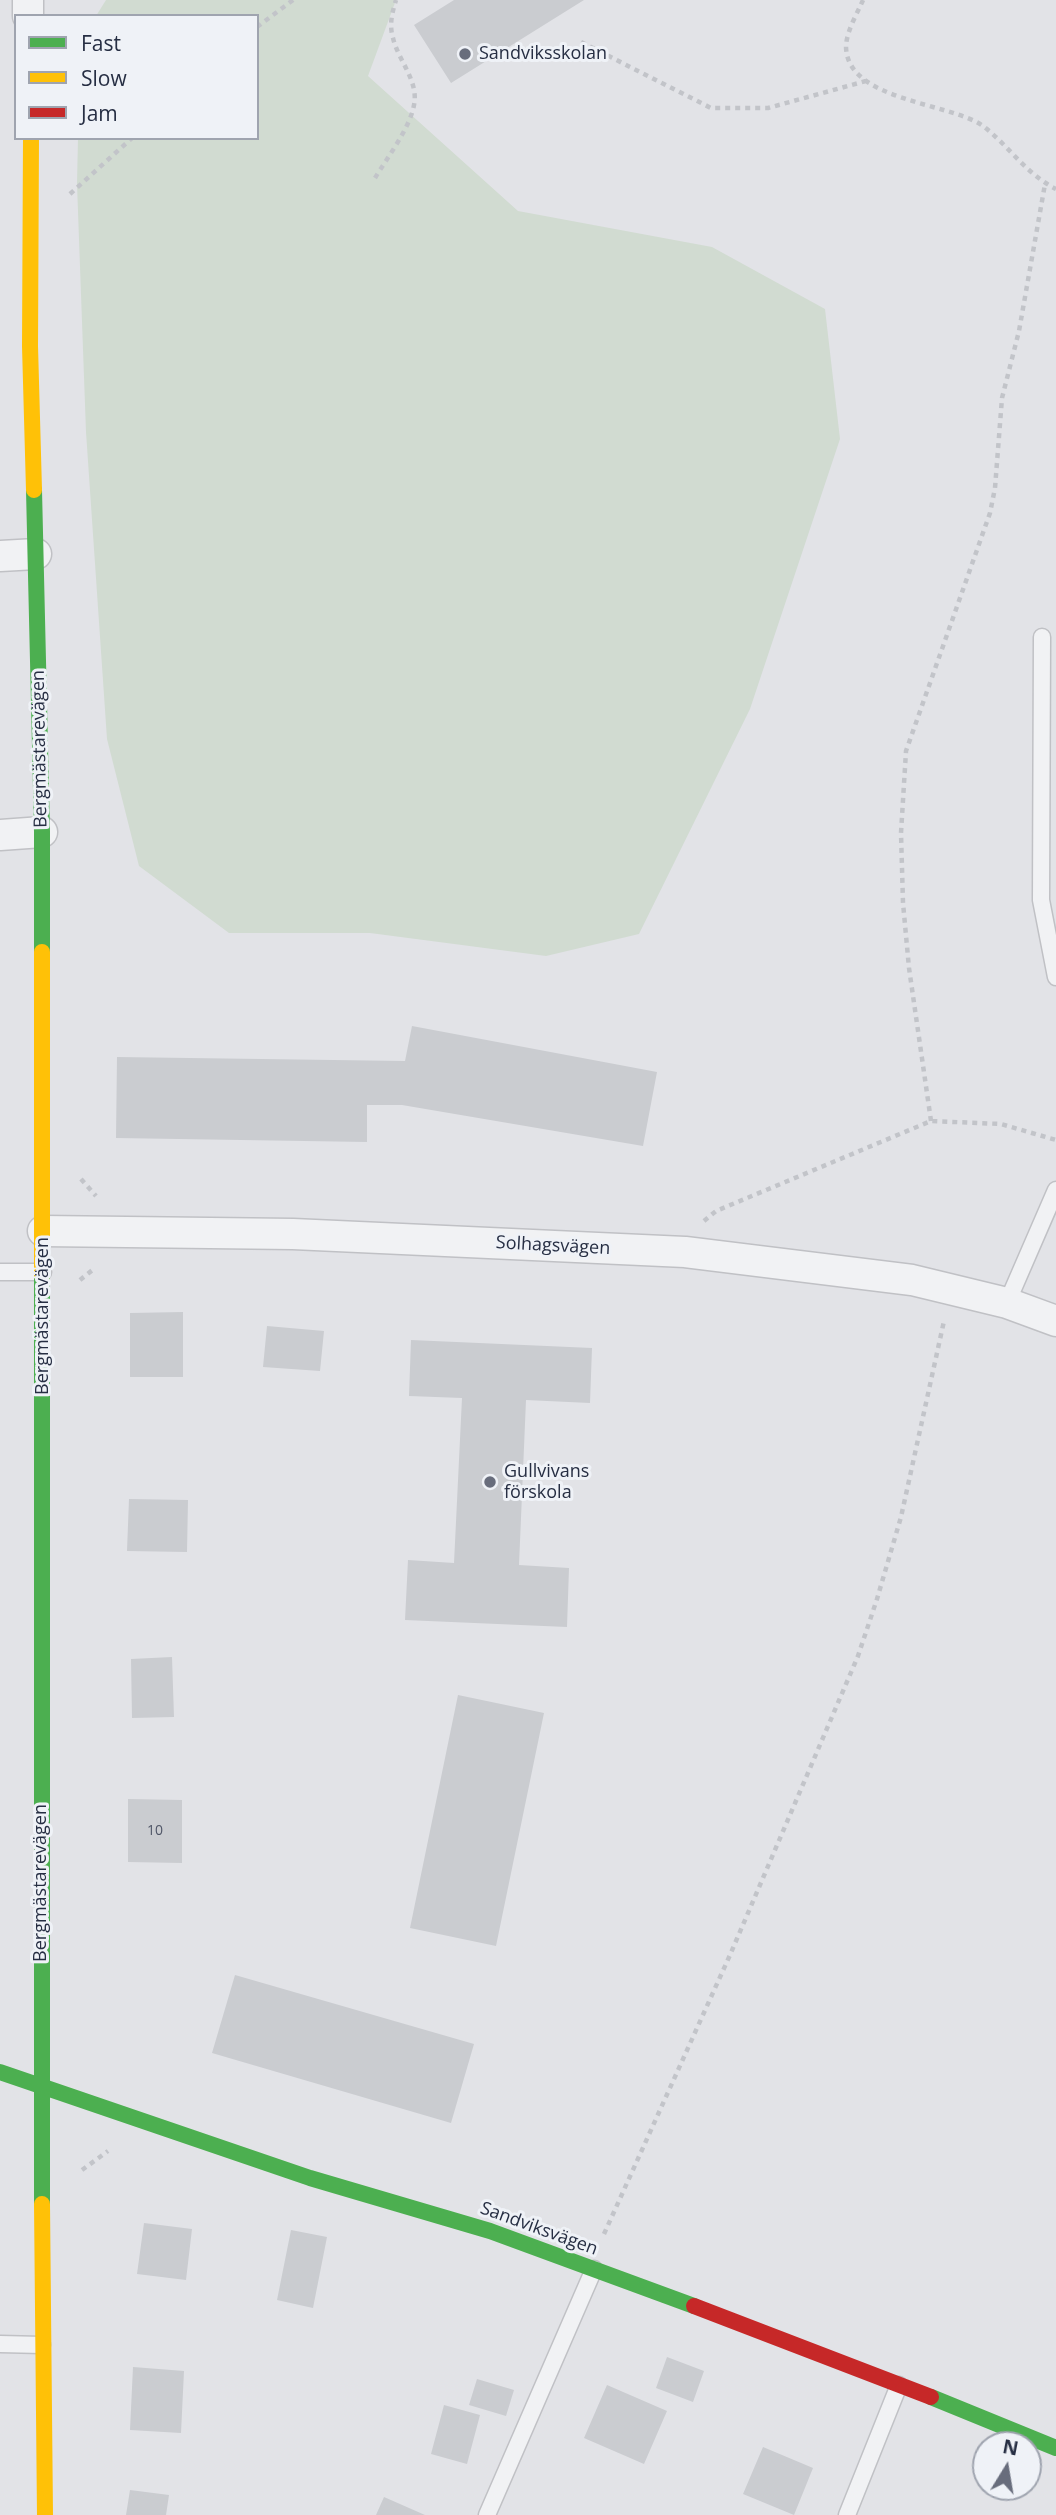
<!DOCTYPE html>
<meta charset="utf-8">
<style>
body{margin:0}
#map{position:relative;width:1056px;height:2515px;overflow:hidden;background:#e2e3e7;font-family:"Open Sans",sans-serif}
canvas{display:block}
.legend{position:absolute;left:14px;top:14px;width:245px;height:126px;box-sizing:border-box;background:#eff2f7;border:2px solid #9fa4af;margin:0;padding:9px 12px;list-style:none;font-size:21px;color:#262e43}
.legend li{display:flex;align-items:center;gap:14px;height:35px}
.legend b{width:35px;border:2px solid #9fa4af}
.north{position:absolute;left:972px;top:2431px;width:70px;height:70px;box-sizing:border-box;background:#eff2f7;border:2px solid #9fa4af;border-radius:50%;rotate:11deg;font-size:19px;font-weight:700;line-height:28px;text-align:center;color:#262e43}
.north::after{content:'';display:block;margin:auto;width:24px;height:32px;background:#686d7c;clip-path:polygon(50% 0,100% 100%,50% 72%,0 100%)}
</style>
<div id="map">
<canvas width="1056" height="2515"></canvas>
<ul class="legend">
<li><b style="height:9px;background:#4caf50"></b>Fast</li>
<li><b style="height:9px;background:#ffc107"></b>Slow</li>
<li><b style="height:9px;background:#c62828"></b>Jam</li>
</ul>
<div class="north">N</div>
</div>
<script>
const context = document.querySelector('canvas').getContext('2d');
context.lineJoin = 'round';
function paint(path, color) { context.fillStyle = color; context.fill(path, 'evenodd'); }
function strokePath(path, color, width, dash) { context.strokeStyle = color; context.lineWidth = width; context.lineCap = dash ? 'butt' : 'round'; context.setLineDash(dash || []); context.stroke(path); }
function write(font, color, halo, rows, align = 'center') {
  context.font = font + ' "Open Sans",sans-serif'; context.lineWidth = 6; context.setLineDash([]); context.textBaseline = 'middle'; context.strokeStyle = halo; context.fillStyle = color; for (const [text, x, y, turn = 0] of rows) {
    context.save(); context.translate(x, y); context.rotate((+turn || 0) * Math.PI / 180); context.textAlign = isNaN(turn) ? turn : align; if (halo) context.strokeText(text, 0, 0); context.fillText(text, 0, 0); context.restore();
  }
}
paint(new Path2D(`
 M106,0h290l-28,76 150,135 194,36 113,62 15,130 -90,270 -111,225 -93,22 -176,-23h-141l-90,-67 -32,-127 -21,-307 -9,-248 1,-46h179v-122h-161z`), '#d1dbd1');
paint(new Path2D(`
 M454,0h130l-133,83 -37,-58z
 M412,1026l245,46 -14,74 -241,-41h-35v37l-251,-4 1,-81 288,4z
 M183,1312v65h-53v-64z
 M267,1326l57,5 -4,40 -57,-4z
 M411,1340l181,8 -2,55 -64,-3 -7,165 50,3 -2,59 -162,-7 3,-60 46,3 8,-165 -53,-2z
 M129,1499l59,1 -1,52 -60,-1z
 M172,1657l2,60 -42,1 -1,-59z
 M458,1695l86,18 -48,233 -86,-18z
 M128,1799l54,1v63l-54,-1z
 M235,1975l239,69 -23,79 -239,-70z
 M144,2223l48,6 -6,51 -49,-6z
 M291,2230l36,7 -14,71 -36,-8z
 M667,2357l37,14 -11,31 -37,-14z
 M133,2367l51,4 -3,62 -51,-3z
 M477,2379l37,11 -8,26 -37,-11z
 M607,2385l60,26 -23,53 -60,-26z
 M444,2405l36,10 -13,49 -36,-10z
 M763,2447l50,21 -19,47 -51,-21z
 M130,2490l39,5 -3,20h-40z
 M384,2497l41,18h-49z`), '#caccd0');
const lane = new Path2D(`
 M1042,637l-1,263 15,77
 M0,1272h43
 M1007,1303l49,-113
 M0,2344l42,1
 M487,2515l107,-246
 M847,2515l52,-130`);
const street = new Path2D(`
 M28,0v16
 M0,556l36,-2
 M0,835l42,-3
 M43,1231l250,3 392,18 227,28 95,23 49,18`);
strokePath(lane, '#c0c1c5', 19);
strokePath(street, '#c0c1c5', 33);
strokePath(new Path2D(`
 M863,0c-6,14 -16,30 -17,46 0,55 103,56 137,80 26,20 43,48 73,63
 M257,27l36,-27
 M581,42l130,66h57l98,-27
 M375,178c12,-20 35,-50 39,-73 5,-24 -16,-45 -21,-67 -4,-13 -1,-25 3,-38
 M70,194l62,-56
 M931,1121l-22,-153 -6,-65 -2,-70 5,-82 84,-238 5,-25 7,-90 17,-67 26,-147
 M81,1179l15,17
 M704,1221l12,-10 215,-90 70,3 55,16
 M80,1280l15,-12
 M82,2170l26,-19
 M604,2234l126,-279 128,-299 19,-57 24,-82 43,-196`), '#c2c4c9', 4.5, [5, 5]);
strokePath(lane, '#f1f2f4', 16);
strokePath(street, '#f1f2f4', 30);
strokePath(new Path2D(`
 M34,490l8,342v120
 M42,1275v929
 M0,2072l310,106 180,53 204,75
 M931,2397l125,51`), '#4caf50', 16);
strokePath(new Path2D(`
 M31,138l-1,208 4,144
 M42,1275v-323
 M42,2204l3,311`), '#ffc107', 16);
strokePath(new Path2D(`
 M694,2306l237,91`), '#c62828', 16);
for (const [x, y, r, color] of [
 [465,54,7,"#686d7c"],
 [490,1482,7,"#686d7c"]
]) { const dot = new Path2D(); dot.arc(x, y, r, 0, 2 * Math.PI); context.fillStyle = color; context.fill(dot); strokePath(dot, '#eff2f7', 2.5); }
write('14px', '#505667', null, [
 ["10",155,1831]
]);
write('18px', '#262e43', '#eff2f7', [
 ["Sandviksskolan",479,54],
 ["Gullvivans",504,1472],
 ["förskola",504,1493]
], 'left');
write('18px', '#262e43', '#eff2f7', [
 ["Bergmästarevägen",40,749,-91],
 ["Solhagsvägen",553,1246,3],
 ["Bergmästarevägen",43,1316,-90],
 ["Bergmästarevägen",41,1883,-90],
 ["Sandviksvägen",539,2229,20]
]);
</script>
